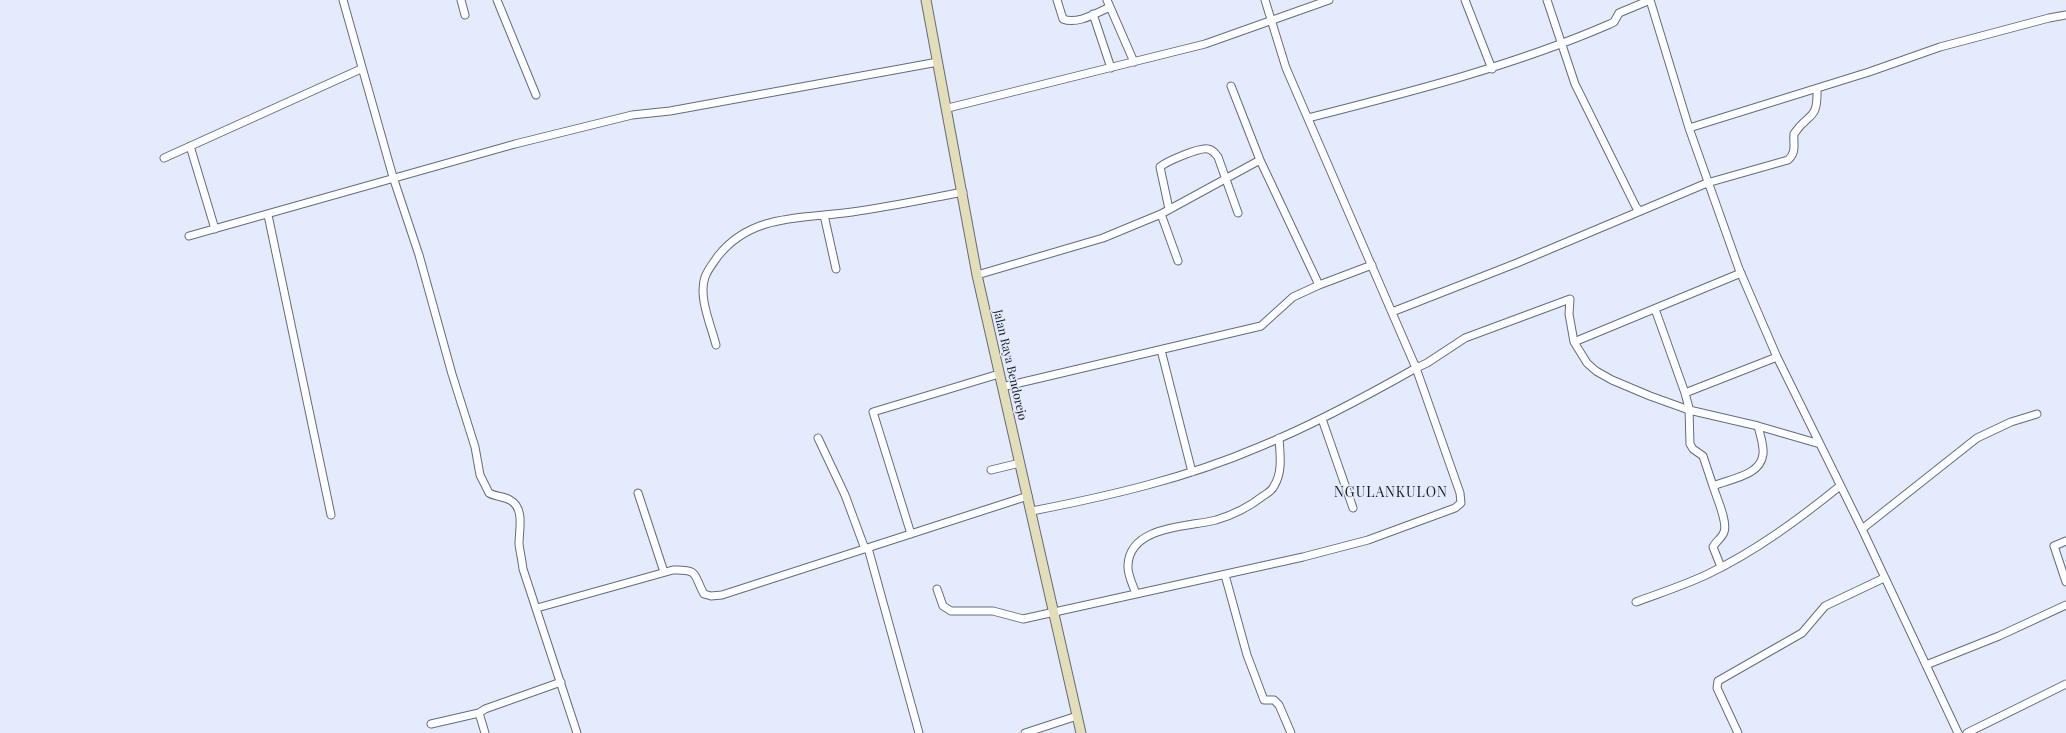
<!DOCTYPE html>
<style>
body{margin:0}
canvas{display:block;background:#e3ebfc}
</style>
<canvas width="2066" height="733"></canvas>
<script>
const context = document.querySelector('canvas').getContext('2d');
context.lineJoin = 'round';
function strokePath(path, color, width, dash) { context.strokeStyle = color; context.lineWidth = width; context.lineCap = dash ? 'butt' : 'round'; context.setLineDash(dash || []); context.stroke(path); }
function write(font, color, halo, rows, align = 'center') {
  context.font = font + ' "Playfair Display",serif'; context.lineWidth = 3; context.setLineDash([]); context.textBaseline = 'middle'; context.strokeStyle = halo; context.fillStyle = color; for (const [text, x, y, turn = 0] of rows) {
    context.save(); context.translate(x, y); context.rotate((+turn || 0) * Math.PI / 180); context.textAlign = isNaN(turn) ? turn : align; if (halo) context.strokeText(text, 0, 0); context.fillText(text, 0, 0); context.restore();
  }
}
const street = new Path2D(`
 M343,0l50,177 26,78 33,119 23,73 5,28 9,18c7,4 14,3 21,7 15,8 9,30 9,44 1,8 3,16 4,25l54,164
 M461,0l4,15
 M497,0l39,95
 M1057,0l6,19c14,6 33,-6 47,-12
 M1107,0l27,62
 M1465,0l27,69
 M1547,0l28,84 61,123 4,4
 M1650,0l39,128 50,141 38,88 85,172 96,204
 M1093,14l18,54
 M948,108l257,-64 124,-44
 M1308,118c102,-26 205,-52 302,-94l4,-2 5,-9 31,-13
 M1689,128l180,-56 71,-25 109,-29 17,-3
 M190,146l25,83
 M164,158l197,-89
 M1260,160l59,125
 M1169,209l-9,-42c7,-6 40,-20 48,-18 5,1 7,4 10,8l20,56
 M1161,214l17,47
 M268,215l63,300
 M824,215l12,54
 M189,236l326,-92 117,-29 38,-4 268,-49
 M977,275l126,-37 58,-24 99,-54 -29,-74
 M1655,309l30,84 4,15 1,36 3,5 10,7 10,30
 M1392,312l125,-49 190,-80 81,-23c9,-8 5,-16 6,-26 14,-22 24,-12 23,-45
 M1574,342l167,-69
 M716,345c-5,-20 -18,-48 -11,-68 3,-8 9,-15 13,-21 34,-43 85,-37 134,-44 37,-5 74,-13 111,-20
 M1161,350l31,122
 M1002,387l259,-61 32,-29 26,-12 53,-20
 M1685,393l92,-36
 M1322,419l31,89
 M818,438l27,57 20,54
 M991,470l29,-7
 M638,493l26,79
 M1032,511c77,-15 155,-33 227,-64 54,-22 106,-50 157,-79l-130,-300 -21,-68
 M1862,529l115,-91 34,-16 26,-8
 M911,534l-38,-122 126,-38
 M2066,541l-12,5 12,36
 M868,548l51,185
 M1721,567l-8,-20c3,-6 9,-9 11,-15 4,-10 -8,-36 -11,-46 16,-7 48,-10 50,-32 1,-9 -3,-19 -5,-28
 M1225,575l22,80 17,45h10l5,5 12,28
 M937,589l6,17 8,5h42l30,8 280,-62 65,-17 87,-32 6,-5 -1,-10 -44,-125 11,-5 38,-25 105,-39 -1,15 5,28 13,21 9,8 16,9 38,16 39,14 69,16 62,18
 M1136,594c-3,-9 -9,-20 -8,-29 2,-40 62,-38 88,-45 17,-5 33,-13 47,-24 3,-2 9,-5 11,-10 9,-14 6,-32 5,-48
 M1636,602c24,-9 49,-17 72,-28 48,-23 91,-55 132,-88
 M537,608l136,-38c27,-1 20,5 31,24l7,2 11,-1 306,-99
 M1926,665l73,-29 67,-31
 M479,713l6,20
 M431,724l48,-11 6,-4 76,-27
 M1025,733l52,-17
 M1738,733l-21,-45 1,-7 84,-48 23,-27 59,-28
 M1967,733l99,-49`);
const secondary = new Path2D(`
 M926,0l51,275 104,458`);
strokePath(street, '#636c7e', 9);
strokePath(secondary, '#636c7e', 11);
strokePath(street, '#fff', 7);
strokePath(secondary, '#e3deb8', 9);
write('12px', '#181c23', '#e3ebfc', [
 ["Jalan Raya Bendorejo",1010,365,77]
]);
context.letterSpacing = '1px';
write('14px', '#181c23', '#e3ebfc', [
 ["NGULANKULON",1391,493]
]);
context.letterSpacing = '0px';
</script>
